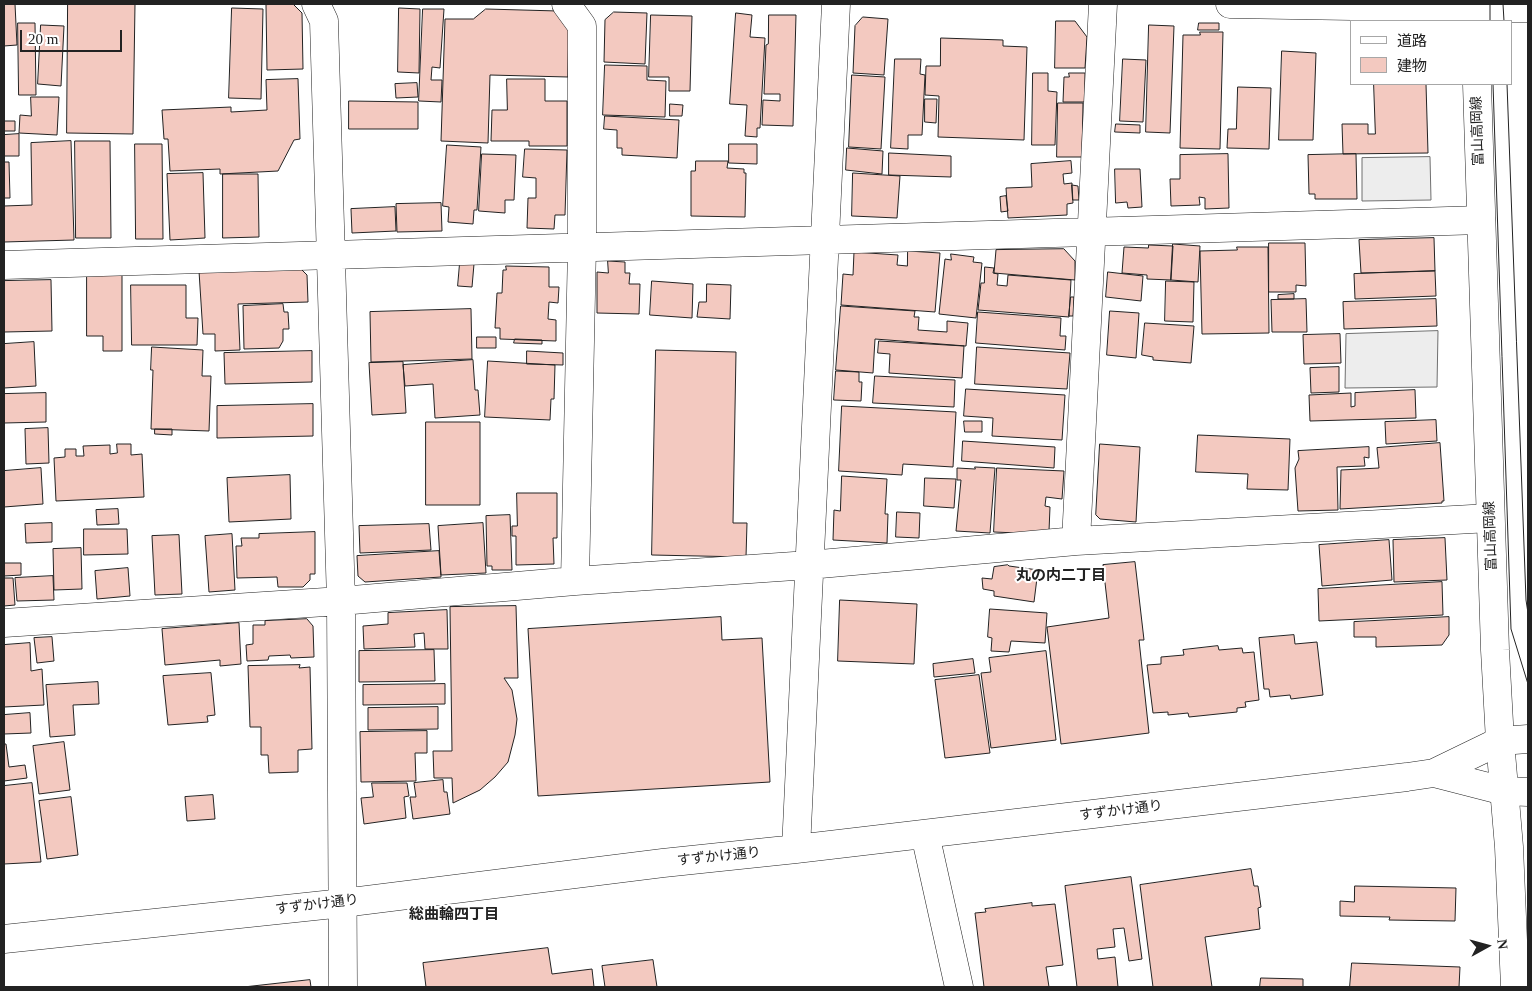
<!DOCTYPE html>
<meta charset="utf-8">
<style>
body{margin:0}
#map{position:relative;width:1532px;height:991px;overflow:hidden;background:#fff;font-family:"Times New Roman","Noto Sans JP",serif}
canvas{display:block}
.frame{position:absolute;inset:0;border:5px solid #222;pointer-events:none}
.legend{position:absolute;left:1350px;top:20px;width:162px;height:65px;box-sizing:border-box;background:#fff;border:1px solid #a7a7a7;margin:0;padding:6px 9px;list-style:none;font-size:15px;color:#222}
.legend li{display:flex;align-items:center;gap:10px;height:25px}
.legend b{width:25px;border:1px solid #a7a7a7}
.north{position:absolute;left:1462px;top:921px;width:50px;height:50px;-webkit-text-stroke:4px #fff;paint-order:stroke;rotate:83deg;font-size:14px;font-weight:700;line-height:20px;text-align:center;color:#222}
.north::after{content:'';display:block;margin:auto;width:18px;height:22px;background:#222;clip-path:polygon(50% 0,100% 100%,50% 72%,0 100%)}
.scale{position:absolute;left:20px;top:30px;width:102px;height:22px;box-sizing:border-box;border:2px solid #222;border-top:0;padding-left:6px;font-size:15px;line-height:18px;white-space:nowrap;color:#222;-webkit-text-stroke:4px #fff;paint-order:stroke}
</style>
<div id="map">
<canvas width="1532" height="991"></canvas>
<div class="frame"></div>
<ul class="legend">
<li><b style="height:6px;background:#fff"></b>道路</li>
<li><b style="height:14px;background:#f3c9c0"></b>建物</li>
</ul>
<div class="north">N</div>
<div class="scale">20 m</div>
</div>
<script>
const context = document.querySelector('canvas').getContext('2d');
context.lineJoin = 'round';
function paint(path, color) { context.fillStyle = color; context.fill(path, 'evenodd'); }
function strokePath(path, color, width, dash) { context.strokeStyle = color; context.lineWidth = width; context.lineCap = dash ? 'butt' : 'round'; context.setLineDash(dash || []); context.stroke(path); }
function write(font, color, halo, rows, align = 'center') {
  context.font = font + ' "Times New Roman","Noto Sans JP",serif'; context.lineWidth = 4; context.setLineDash([]); context.textBaseline = 'middle'; context.strokeStyle = halo; context.fillStyle = color; for (const [text, x, y, turn = 0] of rows) {
    context.save(); context.translate(x, y); context.rotate((+turn || 0) * Math.PI / 180); context.textAlign = isNaN(turn) ? turn : align; if (halo) context.strokeText(text, 0, 0); context.fillText(text, 0, 0); context.restore();
  }
}
const parking = new Path2D(`
 M1430,157l1,43 -69,1v-43z
 M1438,331l-1,56 -92,1 1,-54z`);
paint(parking, '#ededed');
strokePath(parking, '#6f6f6f', 1);
const building = new Path2D(`
 M4,4h11l2,41 -13,1z
 M68,4h67l-2,130 -66,-1z
 M293,4l9,9 1,56 -36,1 -1,-65z
 M232,8l31,1 -2,90 -32,-1z
 M399,8l21,1 -1,64 -21,-1z
 M423,9h21l-4,59 -8,-1 -1,13h11l-1,22 -22,-1z
 M486,9l72,2 11,11 -1,55 -78,-2 -2,68 -47,-2 4,-122h28z
 M614,12l33,1 -2,51 -41,-2 1,-42z
 M736,13l16,2 -2,22 15,1 -5,90h-3v9l-12,-1 2,-31 -17,-1z
 M651,15l41,1 -2,75h-21v-14h-20z
 M769,15h27l-3,111 -31,-1 1,-25 17,1v-7h-16l2,-49 2,-1z
 M863,17l25,2 -4,56 -31,-2 2,-47z
 M1056,21h19l12,16 -2,31h-30z
 M18,23h17l1,72h-17z
 M1199,23h20v7h-21z
 M41,25l23,1 -3,60 -23,-2z
 M1149,25l25,1 -4,107 -24,-1z
 M1200,32h23l-3,117 -40,-1 3,-113h17z
 M941,38l62,2v6l24,1 -3,93 -86,-3 1,-41 -14,-1 1,-29h14z
 M1282,51l34,2 -3,87h-34z
 M895,59h26l-1,15 5,1 -3,60h-14v14l-17,-1z
 M1123,59l23,1 -3,62 -23,-1z
 M605,65l42,1v14l19,1 -1,36 -62,-2z
 M1033,73h15v18l9,1 -2,53h-23z
 M1069,73h16v29h-22l1,-25h5z
 M852,75l33,2 -4,72 -32,-2z
 M298,79l2,60 -6,1 -16,31 -58,3v-5l-50,2 -2,-32h-4l-2,-29 69,-3v5l36,-2 -1,-30z
 M507,79h38v22h22v45h-38v-5h-38l1,-31h15z
 M417,83l1,14 -22,1 -1,-14z
 M1374,84h52l2,69 -85,1 -1,-30h26v10h7z
 M1238,87l33,1 -2,61 -42,-1 1,-19h8z
 M31,97h28l-2,38 -38,-2 1,-18 11,1z
 M925,99h12l-1,24 -11,-1z
 M349,101l69,1v27h-69z
 M1058,103h25l-1,54h-25z
 M670,104l13,1 -1,11h-12z
 M605,116l74,4 -2,38 -55,-3v-7h-5v-18l-13,-1z
 M4,121h11v10h-11z
 M1116,124l24,1v8l-25,-1z
 M19,134v22h-15v-21z
 M71,141l3,99 -70,2v-36l28,-1 -1,-62z
 M75,141h35l1,97h-35z
 M135,144h27l1,95h-27z
 M729,144h28v20l-28,-1z
 M447,145l34,2 -4,63h-3l-1,14 -25,-2 1,-15 -6,-1z
 M847,148l36,3 -1,23 -36,-4z
 M525,149l42,1 -2,65h-10l-1,14 -27,-1 1,-30h8v-20l-13,-1z
 M889,153l62,3v21l-62,-2z
 M482,154l34,1 -2,45h-9v13l-26,-2z
 M1228,154l1,54 -24,1v-11l-6,-1 1,8 -29,1 -1,-27h10v-24z
 M1356,154l1,45h-42v-5h-6l-1,-39z
 M696,161h32l-1,7 17,1v4h2l-1,44 -54,-1v-45h4z
 M1071,161l1,12 -9,1 1,10 8,-1v2l1,18 -6,1v11l-59,3 -2,-30 26,-1 -1,-23z
 M4,162h5l1,36h-6z
 M1115,169h25l2,38 -14,1 -1,-6 -11,1z
 M203,173l2,65 -35,2 -3,-66z
 M853,173l47,3 -3,42 -45,-2z
 M223,174h35l1,63 -36,1z
 M1072,185l6,1 1,14h-6z
 M1006,196l2,15 -7,1 -1,-15z
 M441,203l1,28 -45,1 -1,-28z
 M395,207l1,24 -44,2 -1,-24z
 M1434,238l1,33 -74,2 -2,-33z
 M1269,243h36l1,43 -10,-1v7h-27z
 M1173,244l27,2 -2,36 -27,-2z
 M1149,245l24,1 -2,34 -24,-1v-4l-25,-2 2,-26 24,1z
 M1237,247h31l1,86 -67,1 -2,-83 37,-1z
 M1064,249l11,12v19l-81,-7 2,-23z
 M908,251l32,2 -5,59 -94,-7 2,-31 10,1 1,-23 44,3 -1,10 10,1z
 M951,254l23,3 -1,5 9,1 -6,55 -37,-4 6,-55 6,1z
 M608,261l17,1v11h5l-1,11h11l-1,30 -42,-1v-41l11,1z
 M460,263l14,1 -2,23 -14,-1z
 M506,266l43,1v20h10l-1,16 -9,-1 -1,17 8,1v21l-56,-2v-11h-5l2,-35h5l1,-23h3z
 M985,267l9,1 -1,5 5,1 -1,11 10,1 1,-11 63,5 -2,37 -91,-7 3,-27h3z
 M300,268l7,7 1,27 -70,2 2,46 -25,1v-17h-12l-4,-63z
 M1435,271l1,25 -81,3 -1,-25z
 M1108,272l35,4 -2,25 -35,-4z
 M87,275h35v76h-19v-15h-16z
 M51,280l1,51 -48,1v-51z
 M652,281l41,3 -1,34 -42,-3z
 M1166,281l28,1 -1,40 -28,-1z
 M707,284l24,1 -1,34 -33,-2 2,-15h7z
 M131,285h55v33h12l-1,27h-65z
 M1294,294v5h-16v-4z
 M1071,297h3l-1,19h-4z
 M1306,299l1,33h-35l-1,-32z
 M1436,299l1,27 -93,3 -1,-27z
 M283,304l1,8h4l1,17h-6v12l-4,7 -35,1 -1,-43z
 M841,306l74,5 -1,6h5l-1,13 29,2v-11l21,2 -2,23 -91,-7 -2,34 -37,-3z
 M471,309l1,50 -101,3 -1,-50z
 M1110,311l29,2 -3,45 -29,-3z
 M978,312l83,6 -1,18h6l-1,14 -89,-7z
 M1145,323l49,3 -3,37 -38,-3v-3l-11,-2z
 M1340,334l1,29 -37,1 -1,-29z
 M477,337h19v11h-19z
 M515,339l27,1v4l-28,-1z
 M879,341l85,5 -2,32 -73,-5 1,-19 -12,-1z
 M34,342l2,44 -32,2v-44z
 M152,347l51,3 -1,26h9l-2,55 -58,-2 2,-59h-2z
 M977,347l93,6 -3,36 -92,-5z
 M656,350l80,2 -3,171h14l-1,34 -94,-2z
 M312,351v31l-87,2 -1,-31z
 M527,351l36,2v12l-36,-1z
 M473,360l2,30h3l2,25 -45,3 -2,-34 -28,2 -2,-21z
 M488,361l67,4 -1,34h-3l-1,21 -65,-3z
 M403,362l3,51 -34,2 -3,-52z
 M1339,367v25l-28,1 -1,-25z
 M836,371l23,1v10h3l-1,19 -27,-1z
 M875,376l80,4 -1,27 -81,-4z
 M966,389l99,6 -3,45 -70,-4 1,-18 -29,-2z
 M1415,390l1,28 -106,3 -1,-26 42,-2v14l4,-1v-13z
 M46,393v29l-42,1v-29z
 M313,404v32l-96,2v-32z
 M842,406l114,6 -3,55 -50,-3 -1,11 -63,-4z
 M1436,420l1,21 -51,3 -1,-22z
 M964,421h18v11h-17z
 M426,422h54v83h-54z
 M48,428l1,35 -23,1 -1,-35z
 M155,429h17v6l-17,-1z
 M1198,435l92,4 -2,51 -41,-1 1,-15 -52,-2z
 M963,441l92,6 -1,21 -92,-7z
 M1440,443l4,58h-2v2l-102,6 1,-39 38,-2 -2,-20z
 M117,444h14v11l11,-1 2,43 -88,4 -2,-43 11,-1v-8h11v7h8l-1,-10 27,-1v9l7,-1z
 M1100,444l40,3 -4,75 -36,-3 -4,-4z
 M1369,447v11l-5,-1 1,9 -28,1 1,43 -40,1 -3,-43 4,-9 -1,-8z
 M975,467l20,1 -5,65 -34,-2 5,-51h-4v-12l18,1z
 M41,468l2,36 -39,3v-36z
 M997,468l67,3 -2,28 -16,-2 -1,9 5,1 -1,24 -32,2 -23,-1z
 M290,475l1,44 -62,3 -2,-44z
 M842,476l45,3 -2,35h3l-1,29 -54,-3 1,-30 6,1z
 M925,478l31,1 -2,29 -30,-2z
 M517,493h40v45h-4l1,26 -38,1v-29h-4v-10h5z
 M118,509l1,15 -22,1 -1,-15z
 M897,512l23,1 -1,25 -23,-1z
 M510,515l2,55h-20v-4h-5l-1,-50z
 M52,523v19l-26,1 -1,-19z
 M483,523l3,50 -45,2 -3,-49z
 M429,524l2,26 -71,3 -1,-27z
 M84,529h43l1,25 -44,1z
 M315,532v42h-5v6l-7,7h-25l-1,-10 -40,1 -1,-32h6l-1,-8h18v-4z
 M232,534l3,56 -26,2 -4,-56z
 M179,535l3,59 -27,1 -3,-59z
 M1445,538l2,42 -53,2 -1,-42z
 M1389,540l3,40 -70,6 -3,-41z
 M81,548l1,41 -28,1 -1,-41z
 M439,551l2,26 -76,5 -7,-6 -1,-20z
 M1135,562l9,78h-5l10,93 -88,11 -14,-117 62,-9 -6,-53z
 M4,563h17v12l-17,1z
 M1008,565l1,1 29,4 -4,32 -40,-6v-5l-11,-2 -1,-11 10,1 2,-12z
 M128,568l2,28 -33,3 -2,-28z
 M53,576l1,24 -37,1 -2,-23z
 M4,578h9l2,27 -11,1z
 M1442,582l1,33 -124,6 -1,-32z
 M840,600l77,4 -3,60 -76,-3z
 M516,606l2,72h-14l8,12 5,29 -2,16 -7,27 -13,15 -15,13 -27,13 -1,-25h-18l-1,-27h19l-2,-144z
 M990,609l57,4 -2,30 -34,-2 -2,11 -18,-1 1,-13 -4,-1z
 M447,610l1,39h-23l-1,-16 -10,1 1,13 -51,2 -1,-23 25,-2v-11z
 M721,617l1,23 40,-2 8,144 -232,14 -10,-167z
 M1449,617v18l-7,10 -66,2v-10h-22v-15z
 M307,619l6,7 1,31 -23,1 -1,-3 -21,1 -1,4 -21,1 -1,-16 7,-1v-19h12v-4z
 M239,623l2,41 -21,2v-6l-55,5 -3,-36z
 M1294,635l1,9 22,-2 6,53 -32,4 -1,-4 -20,2 -1,-8h-5l-5,-51z
 M52,637l2,24 -17,2 -3,-25z
 M30,643l1,28 11,-2 2,36 -40,2v-62z
 M1218,646l1,4 23,-2 1,5 11,-1 5,48 -14,2 1,5 -9,1v4l-48,5 -1,-4 -20,2v-3l-15,1 -6,-48 14,-1v-7l23,-2 -1,-5z
 M434,650l1,31 -76,1v-31z
 M1046,651l10,89 -65,8 -10,-75 10,-1 -2,-14z
 M973,659l2,14 -41,4 -1,-13z
 M300,665l-1,3 11,-1 2,82 -14,1v22l-29,1 -1,-18h-7v-28h-11l-2,-61z
 M211,673l4,42 -8,1 1,6 -40,3 -5,-49z
 M979,675l11,78 -45,5 -10,-78z
 M98,682l1,22 -26,1 2,30 -25,2 -4,-52z
 M445,684v20l-82,1v-20z
 M438,707v22l-70,1v-22z
 M30,713l1,20 -27,1v-19z
 M427,731v22h-12l1,28 -55,1 -1,-50z
 M64,742l6,48 -31,4 -6,-48z
 M4,744h2l3,23 16,-2 2,13 -23,3z
 M443,780l1,12h3l3,22 -37,5 -3,-22h6l-2,-14z
 M32,783l9,79 -37,2v-78z
 M372,783h35l2,13 -5,1 2,21 -42,6 -3,-26 12,-1z
 M213,795l2,24 -28,2 -2,-24z
 M71,797l7,58 -31,4 -8,-58z
 M1251,869l3,17h4l3,21 -3,1 2,21 -55,8 7,50h-59l-13,-102z
 M1131,877l11,82 -13,2 -5,-33 -11,1 2,18 -18,2 1,10 17,-2 3,30h-41l-12,-101z
 M1355,886l101,2 -1,33 -66,-1 1,-3 -50,-1v-15l14,1z
 M1032,903v3l23,-2 8,61 -17,2 3,20h-65l-9,-74 11,-1 -1,-3z
 M548,948l4,26 40,-5 2,18h-168l-3,-24z
 M653,960l4,27h-52l-3,-21z
 M1352,963l108,4 -1,20h-109z
 M1261,978l42,1v8h-43z
 M310,980l1,7h-67z`);
paint(building, '#f3c9c0');
strokePath(building, '#222', 1);
const minor = new Path2D(`
 M316,4l8,17 17,580 2,386
 M566,4l16,22v220l-7,335
 M1230,4l244,4
 M4,265l1477,-45
 M1076,541l27,-537
 M4,623l337,-22 234,-20 234,-16 267,-24 414,-23
 M1434,773l70,18 24,1
 M925,834l34,153
 M796,849l40,-845
 M4,939l339,-36 320,-40 133,-14 611,-72 27,-4 66,-32 28,-2`);
const major = new Path2D(`
 M1474,8h54
 M1477,84l18,566 5,91 9,106 6,140`);
strokePath(minor, '#222', 29);
strokePath(major, '#222', 29);
strokePath(minor, '#fff', 28);
strokePath(major, '#fff', 28);
strokePath(new Path2D(`
 M1490,4v17
 M1503,4l1,17
 M1493,84l18,545 17,55
 M1507,84l19,516 2,13`), '#222', 1);
write('14px', '#222', '#fff', [
 ["富山高岡線",1478,131,-92],
 ["富山高岡線",1491,536,-92],
 ["すずかけ通り",1121,811,-7],
 ["すずかけ通り",719,857,-6],
 ["すずかけ通り",317,905,-7]
]);
write('bold 15px', '#222', '#fff', [
 ["丸の内二丁目",1061,576],
 ["総曲輪四丁目",454,915]
]);
</script>
